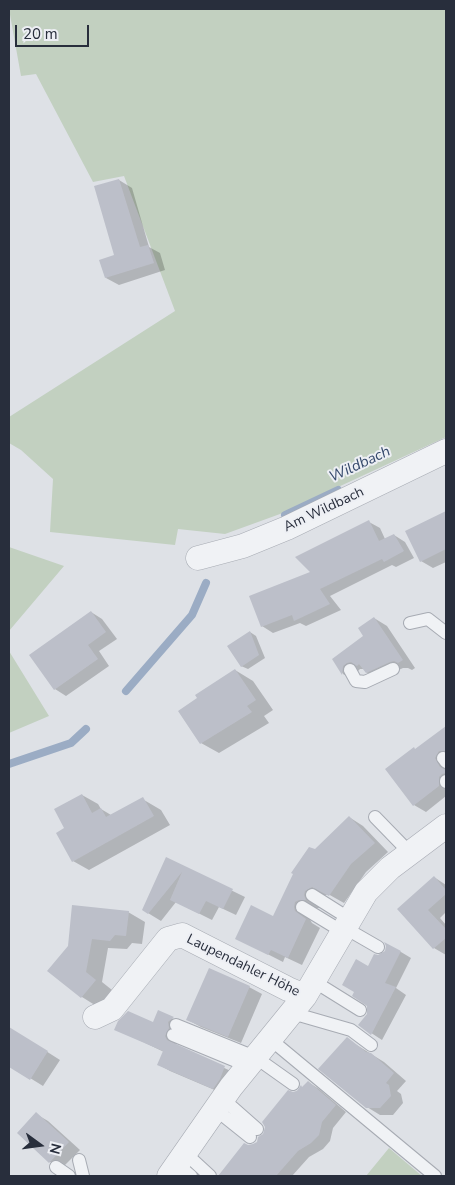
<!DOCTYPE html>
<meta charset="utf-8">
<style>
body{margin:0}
#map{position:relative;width:455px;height:1185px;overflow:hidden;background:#dee1e6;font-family:"Nunito Sans",sans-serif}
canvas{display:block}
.frame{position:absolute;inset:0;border:10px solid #282e3c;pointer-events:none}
.north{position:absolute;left:15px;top:1120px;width:50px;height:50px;-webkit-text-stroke:4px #edeff4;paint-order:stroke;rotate:104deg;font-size:14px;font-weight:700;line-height:20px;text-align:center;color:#282e3c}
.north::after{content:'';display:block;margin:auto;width:18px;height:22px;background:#282e3c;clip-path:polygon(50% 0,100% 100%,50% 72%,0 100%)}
.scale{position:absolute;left:15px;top:25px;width:74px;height:22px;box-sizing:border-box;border:2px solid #282e3c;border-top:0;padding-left:6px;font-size:15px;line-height:18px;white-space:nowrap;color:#282e3c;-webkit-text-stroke:4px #edeff4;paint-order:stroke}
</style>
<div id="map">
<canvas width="455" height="1185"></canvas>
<div class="frame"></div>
<div class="north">N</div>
<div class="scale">20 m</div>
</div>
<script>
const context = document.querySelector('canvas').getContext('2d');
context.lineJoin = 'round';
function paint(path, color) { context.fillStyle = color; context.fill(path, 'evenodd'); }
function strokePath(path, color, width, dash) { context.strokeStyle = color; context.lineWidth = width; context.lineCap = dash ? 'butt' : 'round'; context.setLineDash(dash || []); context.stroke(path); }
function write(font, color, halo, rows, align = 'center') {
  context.font = font + ' "Nunito Sans",sans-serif'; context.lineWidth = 4; context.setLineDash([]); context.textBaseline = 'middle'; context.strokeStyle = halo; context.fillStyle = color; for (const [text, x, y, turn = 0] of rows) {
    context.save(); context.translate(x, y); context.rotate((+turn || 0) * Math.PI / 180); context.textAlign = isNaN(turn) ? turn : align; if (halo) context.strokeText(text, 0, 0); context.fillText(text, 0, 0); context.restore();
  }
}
paint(new Path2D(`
 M9,9h437v428l-166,77 -55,20 -47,-5 -3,16 -125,-13 3,-53 -32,-29 -12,-7v-26l166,-106 -51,-135 -31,6 -57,-108 -15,2z
 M9,547l55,19 -55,65z
 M9,651l40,65 -40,17z
 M389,1148l33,28h-56z`), '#c2d0c0');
paint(new Path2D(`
 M119,180l13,8 17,59 11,6 5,17 -46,15 -13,-7 9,-22z
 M446,512v50l-13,6 -12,-7 -14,-30z
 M369,522l11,6 5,11 9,-4 11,7 9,16 -18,9 -4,-2 -62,31 11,14 -35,16 -6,-3 -27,10 -11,-7 50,-54z
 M91,612l11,7 15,20 -18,12 10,15 -43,30 -11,-7z
 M374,618l13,8 28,42 -3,2 -4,-2h-5l-24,11 -13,-7 -2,-3h-4l-5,5v7l-12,-7 -9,-15 31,-22z
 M250,632l6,4 9,22 -17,11 -7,-3z
 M235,670l18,11 20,29 -9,6 5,7 -50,30 -18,-10z
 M446,727v69l-20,16 -12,-7 2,-55z
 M82,795l16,9 3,5 10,6 33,-15 17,10 9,15 -81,45 -16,-9 -7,-32z
 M349,817l14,9 25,26 -22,20 -22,31 -16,-9 -8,4 -2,6 1,4h-7l-4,8 4,7 8,5 -18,37 -17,-8 -2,5 -47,-24 37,-20 42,-68z
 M167,859l78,38 -9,18 -17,-8 -7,13 -36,-18 -15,19 -18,-11z
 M434,877l12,8v27l-6,6 6,7v30l-12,-7 -36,-39z
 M128,912l17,10 -3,22 -10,-1 -5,6 -19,-1 -6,34 10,8 -14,17 -16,-10 -33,-26 20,-24z
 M386,952h15l10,6 -15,30 10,7 -24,45 -23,-15 9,-11 1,-47 10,-11z
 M249,987l13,7 -21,49 -40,-16 -13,-7z
 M159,1012l25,12 -9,18 2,4 58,27 -11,21 -54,-23 -11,-6 5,-13 -48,-23 38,-6z
 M27,1039l33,21 -17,26 -34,-21v-24z
 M347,1039l37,23 22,19 -9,10 4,3 2,9 -10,12h-13l-13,-8z
 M308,1082l11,7 27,23 -13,16 -3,13 -7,8 -14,8 -17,19h-73l26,-32 3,2h6l10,-11 29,-42 10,-5z
 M36,1114l12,7 32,29 -18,18 -12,-6z`), '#0003');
strokePath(new Path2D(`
 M285,515l53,-25
 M126,691l66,-76 14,-32
 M9,764l62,-21 15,-14`), '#9bacc4', 8);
paint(new Path2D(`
 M119,179l21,68 8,-2 6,18 -49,15 -6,-18 15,-5 -20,-69z
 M446,511v38l-26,13 -15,-31z
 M369,520l10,21 15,-7 10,17 -20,11 -2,-3 -62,30 10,15 -36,17 -2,-6 -31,12 -12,-31 61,-24 -15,-15z
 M91,611l15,21 -18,13 10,14 -44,31 -25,-35z
 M374,617l29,43 -5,3 -4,-2 -4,1 -24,11 -7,-9 -2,2 -6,-4 -4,1 -4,3 -1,9 -10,-16 31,-23 -5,-8z
 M250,631l9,24 -18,12 -14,-21z
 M235,669l21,31 -9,6 5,6 -52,32 -22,-33 19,-13 -2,-3z
 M446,726v25h-7l-4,7 5,9 6,3v3l-4,1 -3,3v9l-26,20 -28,-37 29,-22 1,2z
 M82,794l10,19 9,-5 5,9 37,-20 11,19 -82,46 -16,-29 8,-5 -10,-19z
 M349,816l26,27 -24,21 -22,32 -17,-9 -7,4 -1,4 2,5h-7l-4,2 -1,5 1,4 11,8 -18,39 -17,-8 -3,5 -33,-16 16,-34 22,11 20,-42 -2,-1 18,-26 6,2z
 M166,857l67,32 -10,20 -17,-8 -7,13 -29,-14 12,-28 -34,42 -6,-4z
 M434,876l12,14v4l-18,16 18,19v9l-13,11 -36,-40z
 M72,905l57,6 -3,25 -11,-1 -5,6 -18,-2 -6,33 10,8 -15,18 -34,-27 21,-25z
 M384,942l17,9 -16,32 11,4 -25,48 -13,-10 9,-11v-8l-15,-10 2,-4 -12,-7 14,-26 12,7 6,-12 4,1 7,-4 1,-5z
 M209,968l41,18 -22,51 -42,-17z
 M158,1010l16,7 -6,5 1,6 -4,8 2,4 58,26 -5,13 -7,10 -56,-24 6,-14 -49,-21 4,-9 10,-10 25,11z
 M9,1027l39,24 -18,29 -21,-13z
 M347,1037l19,15 5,1 23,20 -8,10 3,2 2,11 -11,12h-14l-48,-39z
 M308,1081l28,24 -14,17 -3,13 -8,8 -13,8 -22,25h-58l26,-33 4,2 5,-1 4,-2 1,-5 5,-3 2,-7 -3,-5 26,-32 5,2 4,-1 4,-6 1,2z
 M36,1112l33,30 -20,21 -32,-30z`), '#bcbfc9');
const service = new Path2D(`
 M410,623l18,-4 18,14
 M350,670l6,11 9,1 28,-13
 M443,758l3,4
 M446,781v1
 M375,817l35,36
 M312,895l38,24
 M302,907l41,25
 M345,928l33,19
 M315,982l45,28
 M292,1013l59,17 20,15
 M176,1025l79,32 38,27
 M173,1035l75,31
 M270,1039l165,137
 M223,1099l34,30
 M215,1109l35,28
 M185,1153l25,23
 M79,1160l4,16
 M177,1164l14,12
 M56,1167l13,9`);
const minor = new Path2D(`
 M198,558l45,-12 44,-18 159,-77
 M95,1017l17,-8 56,-70 14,-4 106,54 17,7
 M169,1176l62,-89 74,-91 61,-104 24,-24 56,-42`);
strokePath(service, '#a7abb3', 14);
strokePath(minor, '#a7abb3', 25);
strokePath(service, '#f0f2f5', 12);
strokePath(minor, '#f0f2f5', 24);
write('14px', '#282e3c', '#edeff4', [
 ["Am Wildbach",324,510,-25],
 ["Laupendahler Höhe",243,966,26]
]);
write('italic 15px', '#364a6c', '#edeff4', [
 ["Wildbach",360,465,-25]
]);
</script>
